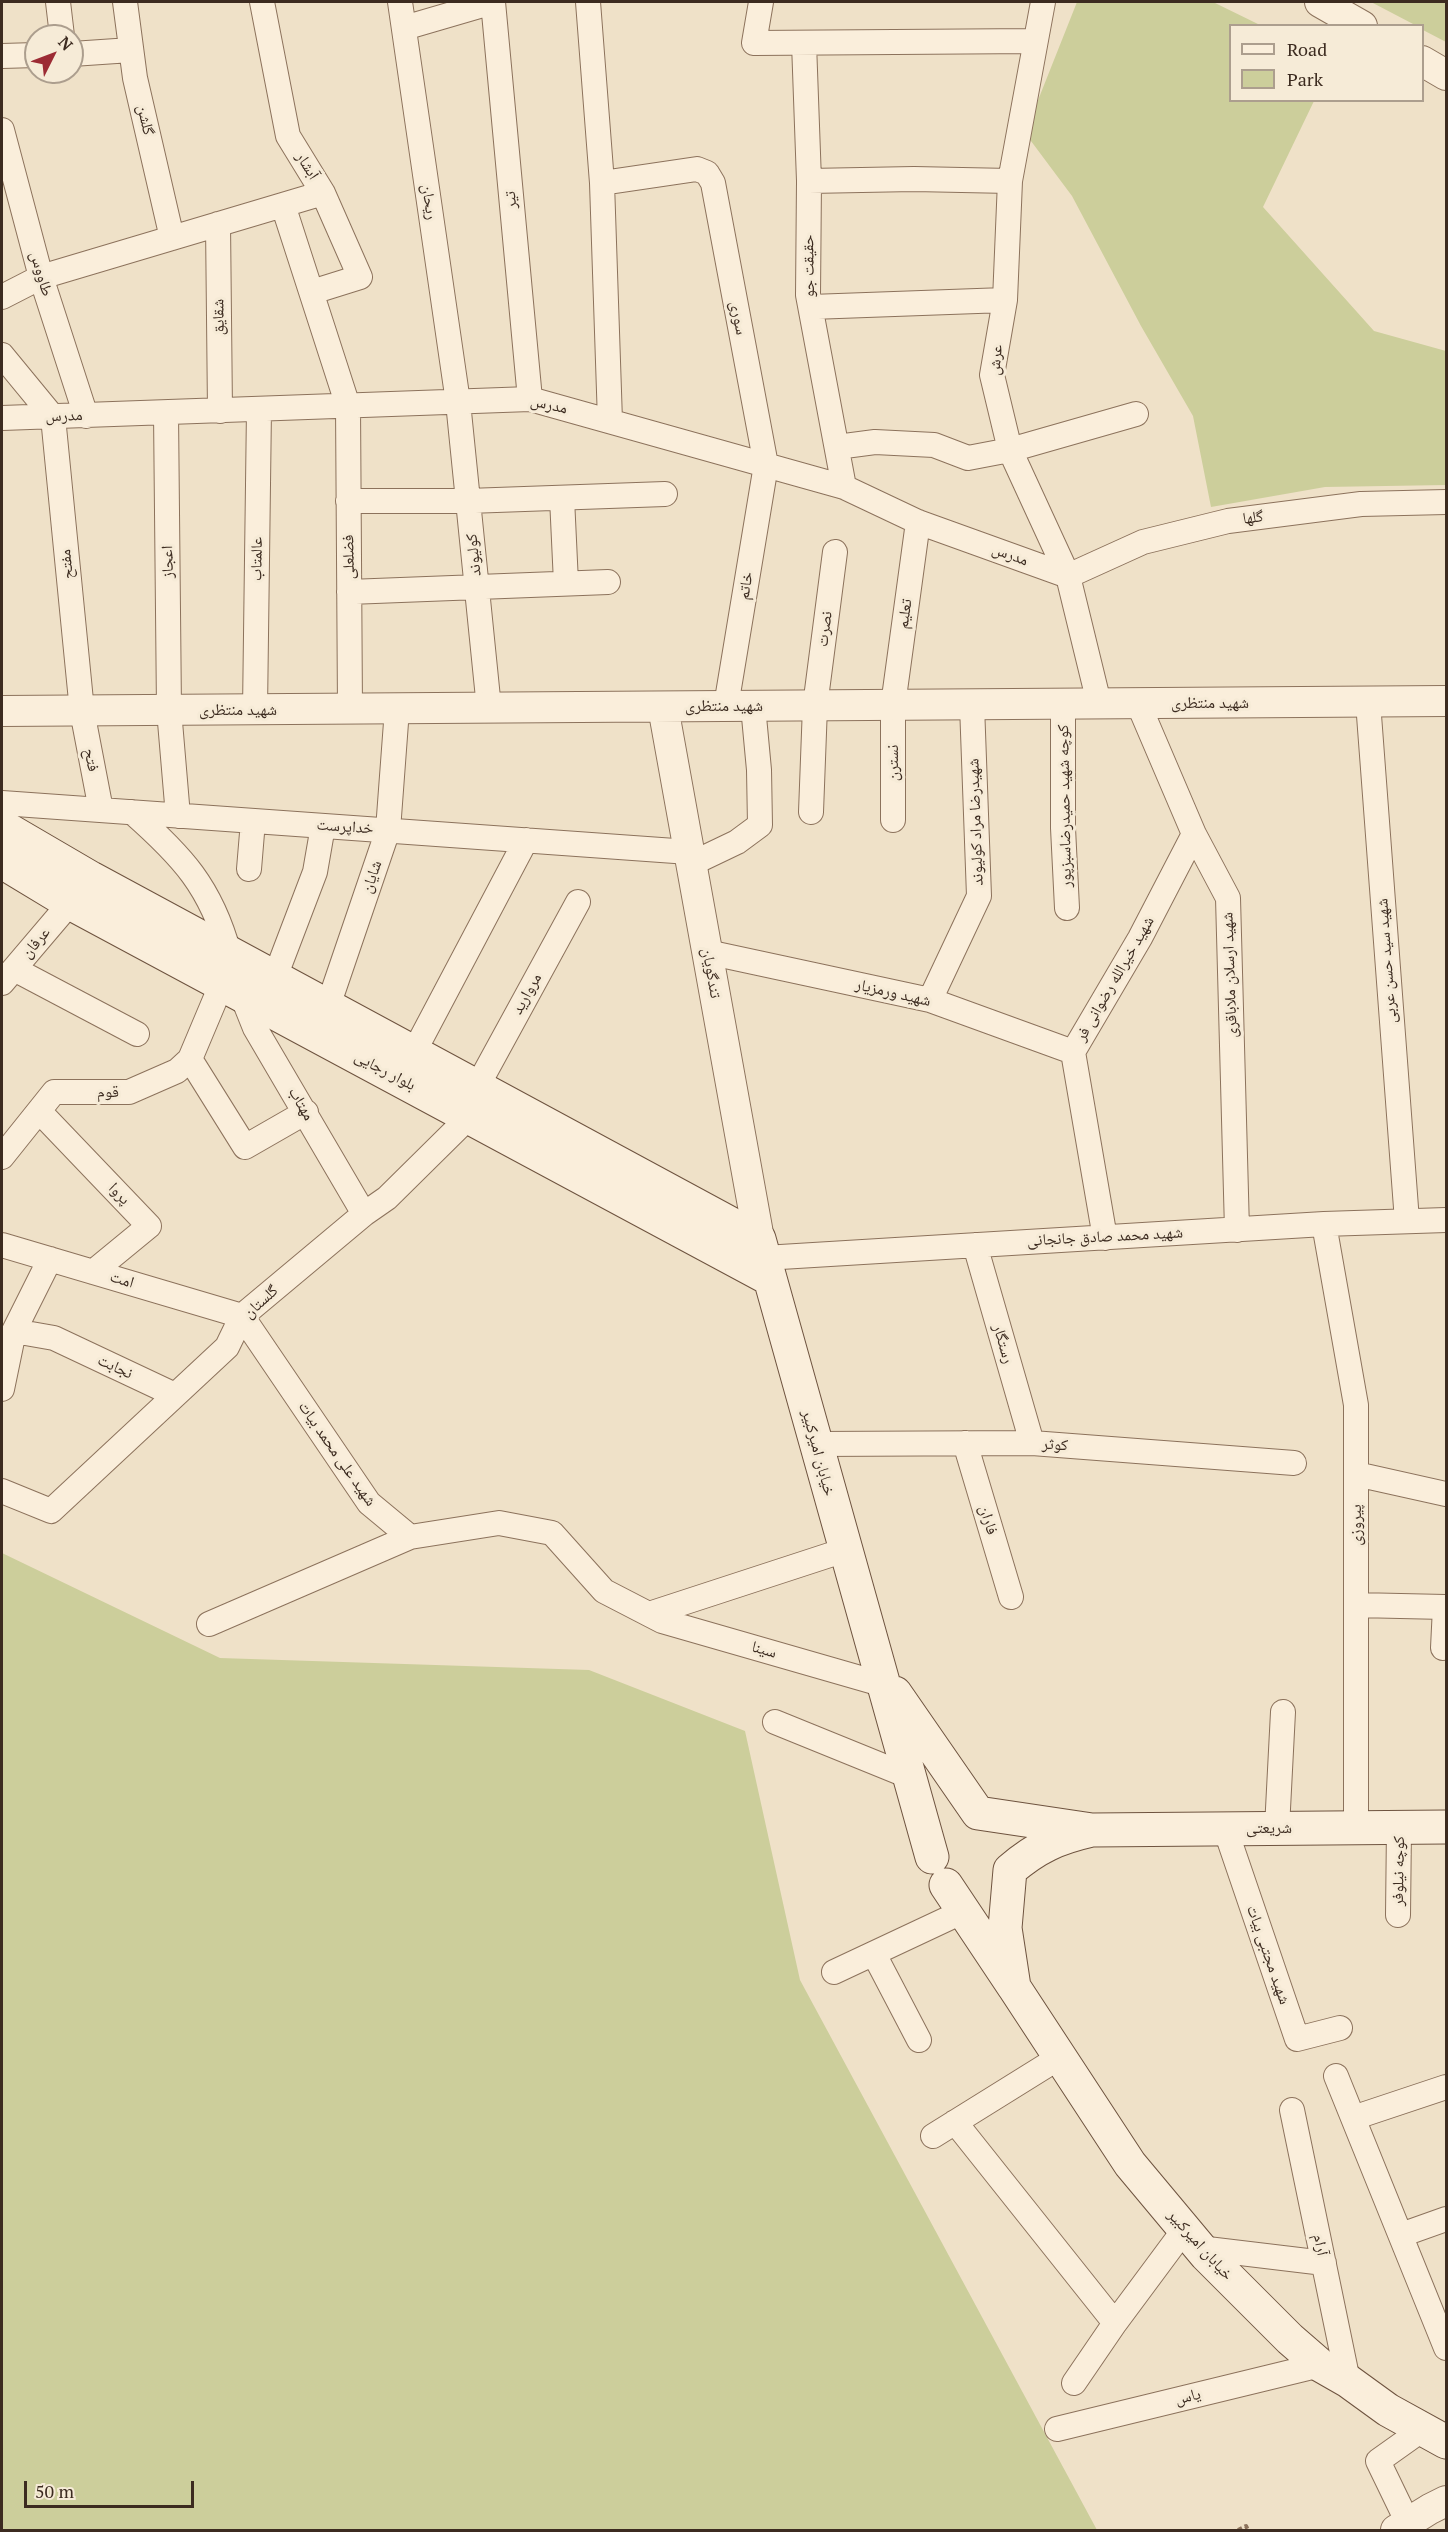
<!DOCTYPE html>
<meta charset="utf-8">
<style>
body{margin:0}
#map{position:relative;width:1448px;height:2532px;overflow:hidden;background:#efe1c8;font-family:"PT Serif",serif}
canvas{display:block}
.frame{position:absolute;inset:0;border:3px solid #3c2b20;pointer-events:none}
.legend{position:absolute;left:1229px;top:24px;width:195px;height:78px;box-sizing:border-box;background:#f6ebd7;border:2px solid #ac9e8e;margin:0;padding:8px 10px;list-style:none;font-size:18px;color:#3c2b20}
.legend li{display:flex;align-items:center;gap:12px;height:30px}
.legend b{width:30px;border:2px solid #ac9e8e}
.north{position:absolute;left:24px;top:24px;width:60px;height:60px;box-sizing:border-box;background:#f6ebd7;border:2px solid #ac9e8e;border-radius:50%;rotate:48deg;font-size:16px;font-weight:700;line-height:24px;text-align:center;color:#3c2b20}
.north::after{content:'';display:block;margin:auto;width:21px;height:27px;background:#9c2b34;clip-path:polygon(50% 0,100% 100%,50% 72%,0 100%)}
.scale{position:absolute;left:24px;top:2481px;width:170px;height:27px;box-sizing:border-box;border:3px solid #3c2b20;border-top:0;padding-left:8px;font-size:18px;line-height:21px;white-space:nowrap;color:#3c2b20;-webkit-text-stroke:4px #f6ebd7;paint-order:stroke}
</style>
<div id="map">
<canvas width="1448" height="2532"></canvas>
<div class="frame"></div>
<ul class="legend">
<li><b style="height:8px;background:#faeedb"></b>Road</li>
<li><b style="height:16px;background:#ccce9b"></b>Park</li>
</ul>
<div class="north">N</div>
<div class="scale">50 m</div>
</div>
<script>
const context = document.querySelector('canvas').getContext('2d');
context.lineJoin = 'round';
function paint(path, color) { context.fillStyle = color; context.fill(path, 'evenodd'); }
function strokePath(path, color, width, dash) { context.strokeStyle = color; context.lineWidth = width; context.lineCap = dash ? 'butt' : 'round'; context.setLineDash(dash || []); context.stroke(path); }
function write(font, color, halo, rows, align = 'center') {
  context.font = font + ' "PT Serif","Noto Naskh Arabic",serif'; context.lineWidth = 6; context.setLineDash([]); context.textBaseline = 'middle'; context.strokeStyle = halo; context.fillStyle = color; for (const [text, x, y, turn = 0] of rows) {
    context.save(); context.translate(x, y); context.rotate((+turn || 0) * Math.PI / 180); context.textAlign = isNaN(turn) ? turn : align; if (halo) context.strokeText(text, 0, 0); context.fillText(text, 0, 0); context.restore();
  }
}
paint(new Path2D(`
 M1077,2h136l47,23 -30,1v74l84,1 -51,106 111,124 72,20v134l-121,2 -114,20 -18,-91 -52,-90 -69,-130 -47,-63z
 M1371,2h75v40l-23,-12 -1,-4 -7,-1z
 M2,1553l218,105 369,12 156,61 55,249 297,550h-1095z`), '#ccce9b');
const minor = new Path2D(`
 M58,2l4,34
 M125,2l10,76 37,160
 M262,2l26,134 35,57 37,84 -48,15
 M400,2l58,400 31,306
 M588,2l14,181 8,238
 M761,2l-7,41 281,-2
 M1043,2l-33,179 -5,119 -13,75 18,75 58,126 31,127
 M404,28l89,-26 37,397
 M804,43l5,138 -1,114 36,192
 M72,54l59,-4
 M2,56l34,-1
 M2,130l39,147 45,139
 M809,181l105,-2 96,2
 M602,183l95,-14 10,4 6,10 53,282 -40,241
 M283,205l65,201 2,303
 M218,224l2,187
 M2,297l39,-20 282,-84
 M811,307l194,-7
 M2,355l51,62 29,294 19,99
 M166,413l3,297 9,106
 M2,418l528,-19 314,88 74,35 150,54 75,-34 85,-21 133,-17 85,-2
 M837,447l38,-5 59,3 34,13 42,-8 126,-36
 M562,498l4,85
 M348,501h120l197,-7
 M349,592l259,-10
 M1368,702l39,519
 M1138,703l56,131 34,64 9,332
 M1063,704v124l4,80
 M255,710l4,-301
 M2,803l687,49
 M132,812c50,44 79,75 97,141
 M811,812l4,-106 20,-154
 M893,820v-115l25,-183
 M691,864l46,-22 23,-17 -1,-55 -6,-64
 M249,869l4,-48
 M707,952l223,48 143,52
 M14,969l123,65
 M275,977l40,-105 8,-46
 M2,983l68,-80
 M241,993l14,35 109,186
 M930,1000l49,-104 -7,-191
 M328,1006l60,-176 9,-121
 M414,1052l112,-212
 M190,1059l55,88 61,-35
 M477,1087l101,-185
 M39,1111l110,115 -56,46
 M2,1157l52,-65h75l48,-21 13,-12 32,-76
 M1324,1224l32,181v423
 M1105,1238l-32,-186 67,-114 54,-104
 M2,1245l240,71 127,187 41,34 89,-14 53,10 52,58 58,30 219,63
 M975,1245l57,198
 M764,1258l560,-34 122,-4
 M14,1331l40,7 121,57
 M2,1389l12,-58 36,-72
 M965,1443l46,154
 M815,1444l217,-1 262,20
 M1356,1474l90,20
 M2,1491l49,20 176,-164 15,-31 122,-102 23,-16 83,-82
 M1356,1605l89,2 -2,41
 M649,1614l196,-64
 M209,1624l201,-87
 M775,1722l133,54
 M1225,1828l72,211 43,-11
 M1277,1828l6,-116
 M1398,1915l1,-88
 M874,1954l45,86
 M834,1972l130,-61
 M1336,2076l110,272
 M1292,2110l56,271
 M1353,2118l93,-31
 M955,2122l160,201 -41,60
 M933,2136l127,-79
 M1401,2235l45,-16
 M1199,2248l125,15
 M1115,2323l69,-93
 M1057,2429l263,-64
 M1408,2523l-30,-62 45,-32`);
const tertiary = new Path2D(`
 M1320,2l42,24
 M1422,61l24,14
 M663,707l96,532
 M2,711l1444,-10
 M1396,2530l34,-21 16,-8`);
const secondary = new Path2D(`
 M2,826l89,52 668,361 173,618
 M2,862l68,41 700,376
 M895,1693l83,120 114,17c-35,8 -55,17 -82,40l-5,58 9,59 -68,-102
 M1092,1830l354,-3
 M1014,1987l116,177 76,91 84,84 30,26 28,16 40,29 58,32`);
strokePath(minor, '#8c725c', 26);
strokePath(tertiary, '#8c725c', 32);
strokePath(secondary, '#6e533f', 35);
strokePath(new Path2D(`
 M1238,2530l8,-4 2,4`), '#8c725c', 4, [4.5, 3]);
strokePath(minor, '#faeedb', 24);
strokePath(tertiary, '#faeedb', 30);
strokePath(secondary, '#faeedb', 33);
write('16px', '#3c2b20', '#f6ebd7', [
 ["گلشن",145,120,77],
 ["آبشار",307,166,58],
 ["تیر",511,200,-95],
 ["ریحان",429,202,82],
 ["حقیقت جو",809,266,-91],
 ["طاووس",41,274,74],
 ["شقایق",219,317,-91],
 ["سوری",738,318,79],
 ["عرش",996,360,-84],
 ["مدرس",549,405,13],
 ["مدرس",64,416,-2],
 ["گلها",1253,518,-7],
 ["کولیوند",474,555,-96],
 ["مدرس",1010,555,20],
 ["فضلعلی",349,557,-91],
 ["عالمتاب",257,559,-89],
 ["اعجاز",168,562,-91],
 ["مفتح",67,564,-96],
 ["خاتم",746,586,-81],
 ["تعلیم",905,614,-82],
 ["نصرت",825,629,-83],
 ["شهید منتظری",1210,703],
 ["شهید منتظری",724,706],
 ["شهید منتظری",238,710],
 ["فتح",91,760,79],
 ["نسترن",893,763,-90],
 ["کوچه شهید حمیدرضاسبزپور",1065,806,-91],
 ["شهیدرضا مراد کولیوند",976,822,-92],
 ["خداپرست",345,827,4],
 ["شایان",372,877,-71],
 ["عرفان",36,943,-50],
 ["شهید سید حسن عربی",1387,961,-94],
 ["تندگویان",711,973,80],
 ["شهید ارسلان ملاباقری",1230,975,-92],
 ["شهید خیرالله رضوانی فر",1115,979,-60],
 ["شهید ورمزیار",893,993,13],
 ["مروارید",527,994,-61],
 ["بلوار رجایی",385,1071,28],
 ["قوم",108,1092],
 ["مهتاب",301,1104,60],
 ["پروا",119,1194,46],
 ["شهید محمد صادق جانجانی",1105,1237,-3],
 ["امت",122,1280,17],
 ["گلستان",261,1302,-42],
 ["رستگار",1003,1344,74],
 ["نجابت",115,1367,25],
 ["کوثر",1055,1445,4],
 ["خیابان امیرکبیر",818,1453,75],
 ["شهید علی محمد بیات",337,1454,55],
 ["فاران",988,1520,73],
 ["پیروزی",1356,1525,-90],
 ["سینا",764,1650,16],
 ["شریعتی",1269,1828],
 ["کوچه نیلوفر",1399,1871,-89],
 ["شهید مجتبی بیات",1268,1955,71],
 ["خیابان امیرکبیر",1200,2245,48],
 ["آرام",1320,2245,78],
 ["یاس",1188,2397,-14]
]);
</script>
